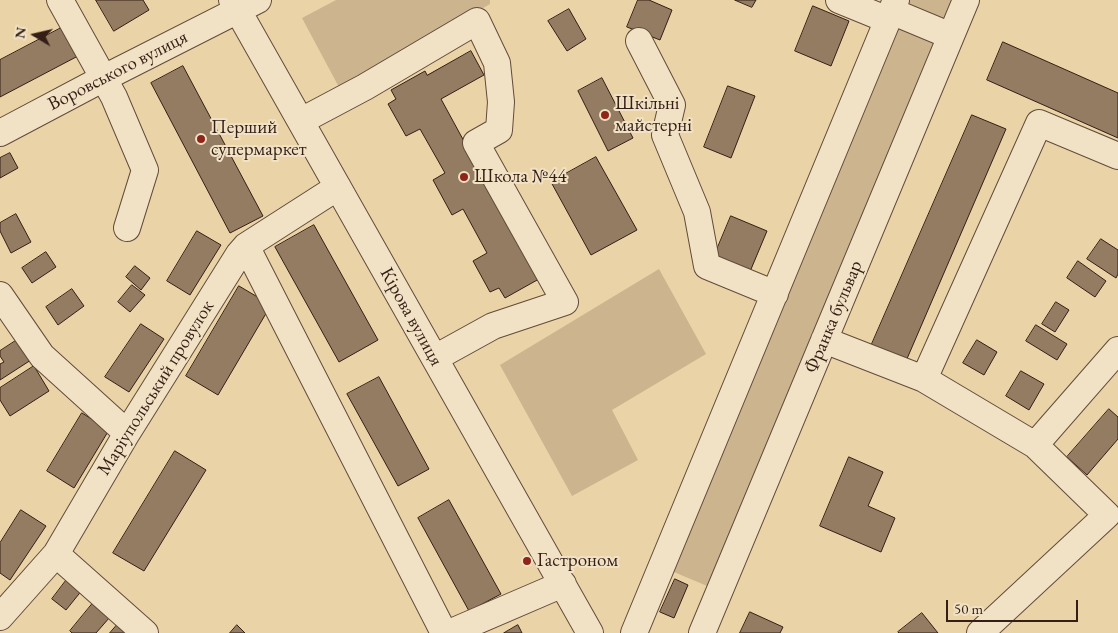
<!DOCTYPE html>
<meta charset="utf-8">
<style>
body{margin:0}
#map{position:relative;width:1118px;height:633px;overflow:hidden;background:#ead3a7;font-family:"EB Garamond",serif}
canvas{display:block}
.north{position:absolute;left:10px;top:10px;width:50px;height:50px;-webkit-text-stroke:4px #f1e2c6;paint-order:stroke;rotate:279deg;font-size:14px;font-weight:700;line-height:20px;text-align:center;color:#351e15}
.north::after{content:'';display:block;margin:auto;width:18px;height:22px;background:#351e15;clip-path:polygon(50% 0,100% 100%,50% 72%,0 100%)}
.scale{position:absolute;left:946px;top:600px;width:132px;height:22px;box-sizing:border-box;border:2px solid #351e15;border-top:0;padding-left:6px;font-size:15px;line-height:18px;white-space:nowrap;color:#351e15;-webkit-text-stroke:4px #f1e2c6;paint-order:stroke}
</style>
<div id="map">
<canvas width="1118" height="633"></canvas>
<div class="north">N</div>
<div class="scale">50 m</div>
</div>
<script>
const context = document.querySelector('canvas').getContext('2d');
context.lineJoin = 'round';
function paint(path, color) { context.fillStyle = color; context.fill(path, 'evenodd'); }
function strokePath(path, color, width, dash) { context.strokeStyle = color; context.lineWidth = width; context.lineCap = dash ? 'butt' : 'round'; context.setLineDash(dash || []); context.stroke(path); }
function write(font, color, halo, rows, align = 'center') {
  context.font = font + ' "EB Garamond",serif'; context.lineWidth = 4; context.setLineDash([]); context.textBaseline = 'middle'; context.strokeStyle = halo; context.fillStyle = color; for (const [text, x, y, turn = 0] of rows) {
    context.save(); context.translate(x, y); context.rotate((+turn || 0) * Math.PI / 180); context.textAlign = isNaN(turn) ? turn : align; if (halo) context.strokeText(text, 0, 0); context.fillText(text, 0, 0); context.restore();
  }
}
paint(new Path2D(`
 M336,0h154v4l-149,87 -39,-73z
 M896,0h70l-247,591 -57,-24z
 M659,269l47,85 -94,56 26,50 -66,36 -72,-131z`), '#cbb48e');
const building = new Path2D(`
 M96,0h47l6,10 -35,21z
 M638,0h11l23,10 -12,30 -33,-13z
 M735,0h21l-4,7z
 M813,6l36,15 -18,45 -36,-15z
 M569,9l17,30 -19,12 -19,-30z
 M63,27l15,29 -78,41v-37z
 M1003,42l115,51v45l-131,-58z
 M471,51l13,24 -43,24 98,180 -34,19 -6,-10 -9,4 -17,-31 14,-8 -24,-44 -11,6 -19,-35 12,-7 -25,-44 -14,7 -18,-32 8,-5 -5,-9 34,-19 2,4z
 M183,66l80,150 -33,17 -79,-150z
 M602,78l31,60 -25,13 -30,-60z
 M728,86l27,10 -24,62 -27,-11z
 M972,115l34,14 -103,239 -35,-15z
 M10,153l8,15 -18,10v-20z
 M596,157l41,73 -46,25 -40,-73z
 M16,214l15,28 -20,11 -11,-22v-8z
 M731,216l36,15 -18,43 -36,-15z
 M314,225l64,115 -39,22 -64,-115z
 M197,231l24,14 -31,50 -23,-14z
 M1101,239l17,11v24l-2,4 -29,-19z
 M46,252l10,15 -24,16 -10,-15z
 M1078,261l28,20 -11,16 -28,-19z
 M135,266l15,12 -9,12 -15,-13z
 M132,285l13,10 -15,17 -12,-10z
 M239,286l32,19 -53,90 -32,-19z
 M72,289l12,17 -26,19 -12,-18z
 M1056,302l13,8 -14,22 -13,-8z
 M141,324l23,15 -35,53 -24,-15z
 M1036,325l31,19 -10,16 -31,-19z
 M17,340l14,20 -31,20v-16l4,-2 -4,-6v-5z
 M977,340l20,12 -13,23 -21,-12z
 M34,366l15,25 -39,25 -10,-16v-12z
 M1021,371l23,13 -15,26 -23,-14z
 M379,377l50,92 -31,17 -51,-92z
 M1109,409l9,8v22l-31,36 -20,-18z
 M82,413l27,17 -35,58 -27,-17z
 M175,451l31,19 -62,101 -31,-18z
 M849,457l34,15 -15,34 27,12 -14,34 -61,-26z
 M449,500l52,94 -32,17 -51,-93z
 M21,510l25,16 -36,54 -10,-7v-30z
 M68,578l15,11 -17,21 -14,-11z
 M675,579l13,6 -14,33 -14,-6z
 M93,603l17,14 -14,16h-24l-2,-2z
 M750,612l33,15 -3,6h-40z
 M922,613l16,20h-39l-1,-1z
 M117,625l9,8h-16z
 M237,625l8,8h-15z
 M518,625l4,8h-18z`);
paint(building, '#937c61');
strokePath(building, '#351e15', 1);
const minor = new Path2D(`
 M60,0l54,97 31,73 -18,58
 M232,0l358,633
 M839,0l49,20
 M891,11l60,25
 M639,41l33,64 -7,30 32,77 10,54 68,28
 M301,121l64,-34 112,-66 20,42 4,39 -2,28 -23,13 89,159 -72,24 -58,32
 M0,133l104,-55 154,-78
 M246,246l198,387
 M0,295l42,61 85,77
 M824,340l100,39 111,66
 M924,379l115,-256 79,33
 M56,554l89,79
 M0,617l56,-63 71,-121 112,-179 7,-8 92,-59
 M449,633l114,-49
 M634,633l262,-633
 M702,633l264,-633
 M980,633l127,-118 -72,-70 83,-95`);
strokePath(minor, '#624b3a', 28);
strokePath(minor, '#f1e2c6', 26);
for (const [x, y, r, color] of [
 [605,115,5,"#8f2418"],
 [201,139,5,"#8f2418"],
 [464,177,5,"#8f2418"],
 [527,561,5,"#8f2418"]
]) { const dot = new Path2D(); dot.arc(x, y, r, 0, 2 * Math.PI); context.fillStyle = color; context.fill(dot); strokePath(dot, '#f1e2c6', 2); }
write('19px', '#351e15', '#f1e2c6', [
 ["Воровського вулиця",118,71,-27],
 ["Кірова вулиця",411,317,61],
 ["Франка бульвар",834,317,-67],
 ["Маріупольський провулок",156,388,-58]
]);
write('19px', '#351e15', '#f1e2c6', [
 ["Шкільні",615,104],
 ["майстерні",615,126],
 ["Перший",211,128],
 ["супермаркет",211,150],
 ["Школа №44",474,177],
 ["Гастроном",537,561]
], 'left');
</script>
